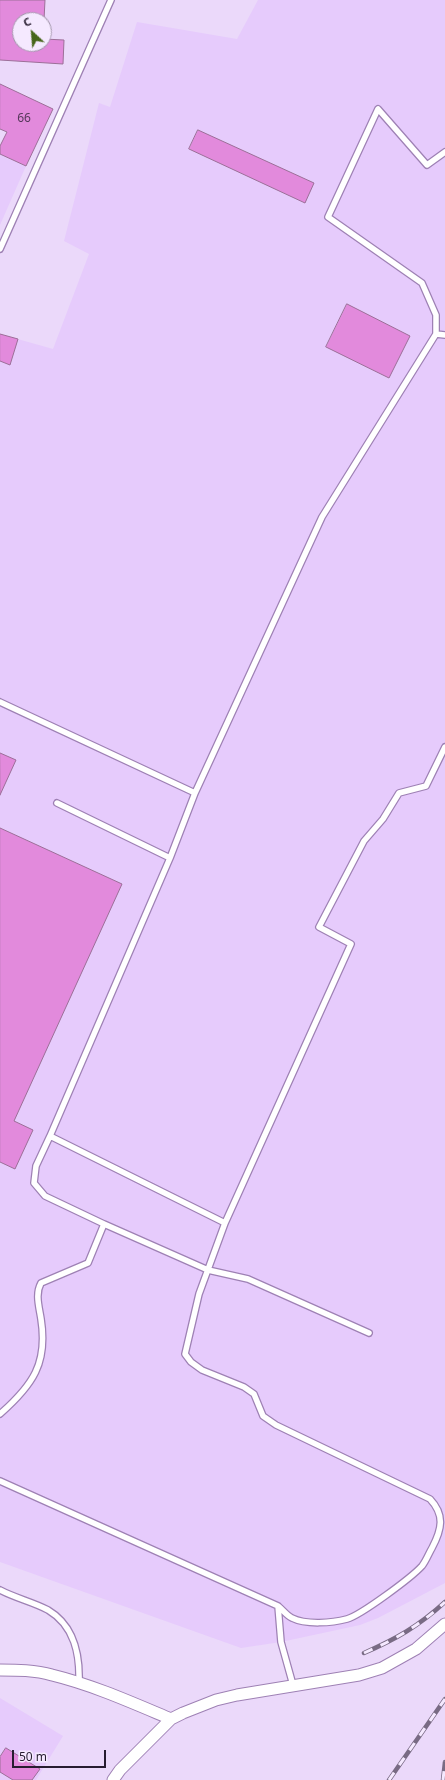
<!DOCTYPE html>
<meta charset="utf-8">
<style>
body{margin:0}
#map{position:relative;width:445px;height:1780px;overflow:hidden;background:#ebd9fa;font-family:"Noto Sans",sans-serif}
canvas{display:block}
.north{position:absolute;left:12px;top:12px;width:40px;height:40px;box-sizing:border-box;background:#f5e9ff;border:1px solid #a397ac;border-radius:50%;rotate:334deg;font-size:11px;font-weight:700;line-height:16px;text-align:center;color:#271c30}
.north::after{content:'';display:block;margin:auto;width:14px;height:18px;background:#47661b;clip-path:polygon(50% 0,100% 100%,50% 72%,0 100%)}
.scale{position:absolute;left:12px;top:1750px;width:94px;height:18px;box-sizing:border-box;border:2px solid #271c30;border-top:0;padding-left:5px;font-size:12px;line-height:14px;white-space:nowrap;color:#271c30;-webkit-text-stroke:3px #f5e9ff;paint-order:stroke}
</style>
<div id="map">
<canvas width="445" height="1780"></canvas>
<div class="north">С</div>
<div class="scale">50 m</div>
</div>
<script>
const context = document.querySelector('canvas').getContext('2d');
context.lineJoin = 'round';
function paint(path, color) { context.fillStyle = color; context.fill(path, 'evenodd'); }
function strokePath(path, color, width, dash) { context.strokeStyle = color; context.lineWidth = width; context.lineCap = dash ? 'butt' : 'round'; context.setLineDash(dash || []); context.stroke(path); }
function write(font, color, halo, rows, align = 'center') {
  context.font = font + ' "Noto Sans",sans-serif'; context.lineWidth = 3; context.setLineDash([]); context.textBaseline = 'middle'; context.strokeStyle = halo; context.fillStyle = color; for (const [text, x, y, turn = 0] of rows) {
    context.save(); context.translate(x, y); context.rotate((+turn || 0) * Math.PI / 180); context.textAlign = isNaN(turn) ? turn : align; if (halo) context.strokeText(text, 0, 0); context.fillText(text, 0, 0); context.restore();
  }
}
paint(new Path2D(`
 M258,0h187v1583l-67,35 -18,7 -79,17 -40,6 -241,-86v-1228l53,15 36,-95 -25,-13 35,-138 11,4 27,-85 100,17z
 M0,154l26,12 -26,59z
 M0,1698l63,38 -27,44h-36z`), '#e6cbfc');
const building = new Path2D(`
 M0,0h45l-1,20h-24v24h24v-5l20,1 -1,24 -63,-4z
 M0,84l53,25 -27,57 -26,-12v-8l7,-14 -7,-3z
 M198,130l116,53 -9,20 -116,-54z
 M347,304l63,32 -21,42 -63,-31z
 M0,334l18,5 -8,26 -10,-4z
 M0,753l16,7 -16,35z
 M0,828l122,56 -108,237 19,9 -18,39 -15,-7z
 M6,1748l34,21 -8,11h-19l-13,-8v-15z`);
paint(building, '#e28adc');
strokePath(building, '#9c6f98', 1);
const lane = new Path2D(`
 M445,152l-18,13 -49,-56 -50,108 94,66 14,32v19l-114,183 -127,276 -25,65 -120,278 175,87 126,-279 -32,-17 45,-86 19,-22 16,-26 27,-7 19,-39
 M0,249l111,-249
 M436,334l9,1
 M0,702l195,91
 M57,803l113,55
 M50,1136l-14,30 -2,17 11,13 59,28
 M0,1414c33,-29 48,-51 41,-95 -2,-13 -6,-25 0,-36l47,-20 16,-39 104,46 40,9 121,54
 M0,1481l278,125c5,4 9,10 14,12 14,7 40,5 55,1 14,-4 64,-41 75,-53 4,-5 7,-13 10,-18 10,-19 13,-33 -2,-49l-154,-74 -13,-9 -9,-22 -10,-7 -42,-17 -11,-8 -6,-8 14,-60 26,-71
 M0,1590c15,8 33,12 48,20 27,16 32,45 31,73
 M278,1606l3,36 12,43`);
const street = new Path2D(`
 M0,1670c17,0 35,0 52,5 41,10 81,28 119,44
 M113,1780l7,-10 51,-51 12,-6 33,-13 21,-5 122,-20 23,-7 34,-19 29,-25`);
strokePath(lane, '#9e81b4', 8);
strokePath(street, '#9e81b4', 13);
strokePath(lane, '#fff', 5.5);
strokePath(street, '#fff', 11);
const rail = new Path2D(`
 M364,1653c32,-14 55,-27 81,-51
 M389,1780l56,-81
 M443,1780l2,-18`);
strokePath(rail, '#796b84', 4.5);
strokePath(rail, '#f5e9ff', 3, [9]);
write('12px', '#56385b', null, [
 ["66",24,119]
]);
</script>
